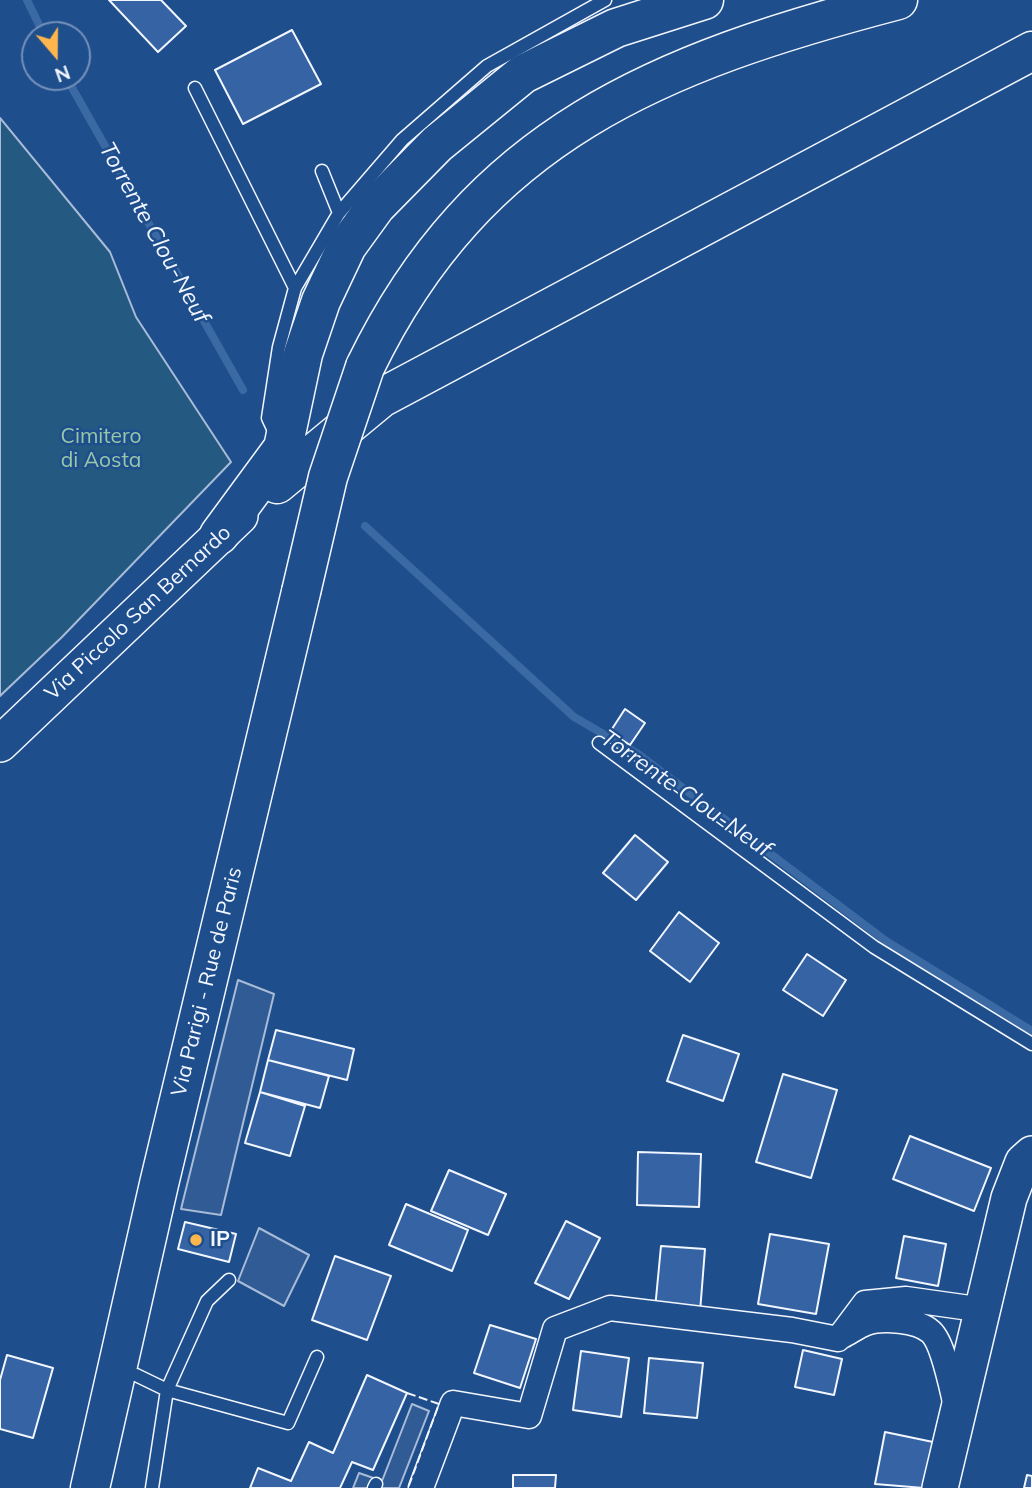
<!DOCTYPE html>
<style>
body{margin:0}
#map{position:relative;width:1032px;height:1488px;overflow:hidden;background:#1f4e8c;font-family:Mulish,sans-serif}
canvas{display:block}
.north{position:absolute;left:21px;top:21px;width:70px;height:70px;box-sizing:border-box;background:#1f4e8c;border:2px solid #7391ba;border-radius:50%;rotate:160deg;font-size:19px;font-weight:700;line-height:28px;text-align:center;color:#f2f6ff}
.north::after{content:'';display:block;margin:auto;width:24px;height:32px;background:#ffb74d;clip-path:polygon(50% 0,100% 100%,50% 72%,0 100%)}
</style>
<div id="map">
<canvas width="1032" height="1488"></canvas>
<div class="north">N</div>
</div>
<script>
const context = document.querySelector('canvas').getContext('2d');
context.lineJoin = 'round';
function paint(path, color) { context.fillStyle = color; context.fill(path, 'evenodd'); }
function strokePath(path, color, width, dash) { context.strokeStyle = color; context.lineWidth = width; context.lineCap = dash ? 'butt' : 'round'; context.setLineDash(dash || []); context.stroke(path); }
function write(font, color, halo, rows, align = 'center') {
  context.font = font + ' Mulish,sans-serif'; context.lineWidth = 5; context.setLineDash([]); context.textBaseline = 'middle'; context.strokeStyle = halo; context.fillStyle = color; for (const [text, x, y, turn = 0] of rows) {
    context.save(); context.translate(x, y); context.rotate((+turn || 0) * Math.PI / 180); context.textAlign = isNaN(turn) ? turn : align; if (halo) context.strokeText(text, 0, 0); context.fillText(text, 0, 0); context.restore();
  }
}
const green = new Path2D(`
 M0,118l110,134 26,65 95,145 -169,175 -62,59z`);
paint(green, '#245a82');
strokePath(green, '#a8bbd7', 2);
const parking = new Path2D(`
 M238,980l36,14 -53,221 -40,-6z
 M259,1228l50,27 -25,51 -46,-25z
 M412,1404l17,7 -30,77h-46l6,-15 23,8z`);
paint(parking, '#305b95');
strokePath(parking, '#a8bbd7', 2);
strokePath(new Path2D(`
 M27,0l17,35
 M66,77l177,313
 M365,526l209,191 64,37 248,187 146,90`), '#3b69a3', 8);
const building = new Path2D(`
 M109,0h52l25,26 -28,26z
 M292,30l29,54 -78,40 -28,-54z
 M625,709l20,14 -15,22 -20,-13z
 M635,835l33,27 -32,38 -33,-27z
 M679,912l40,31 -29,39 -40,-31z
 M807,954l39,26 -23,36 -40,-26z
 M276,1030l78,19 -7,31 -79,-20z
 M683,1035l56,19 -16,47 -56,-20z
 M268,1060l61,16 -9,32 -60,-16z
 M783,1074l54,16 -26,88 -55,-16z
 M260,1092l45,14 -15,50 -45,-13z
 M910,1136l81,32 -17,43 -81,-32z
 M638,1152l63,2 -2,53 -62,-2z
 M449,1170l57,24 -18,41 -57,-24z
 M406,1204l62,26 -16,41 -63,-26z
 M566,1221l34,17 -31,61 -34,-16z
 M185,1222l51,12 -7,28 -51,-13z
 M770,1234l59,10 -13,70 -58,-10z
 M904,1236l42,8 -8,42 -42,-8z
 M661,1246l44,3 -5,63 -45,-3z
 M335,1256l56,20 -24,64 -55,-20z
 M490,1325l46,14 -16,49 -46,-15z
 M803,1350l39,9 -8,36 -39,-8z
 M581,1351l48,7 -8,59 -48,-7z
 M7,1355l46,13 -20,70 -33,-9v-49z
 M649,1358l54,5 -6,55 -53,-5z
 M367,1375l40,18 -34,77 -21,-8 -12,26h-90l8,-20 33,13 18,-39 24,11z
 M885,1432l48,10 -9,46 -49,-4z
 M513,1475h43l-1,13h-42z
 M1027,1475l5,1v12h-8z`);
paint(building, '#3563a3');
strokePath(building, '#f2f6ff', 2);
const lane = new Path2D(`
 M195,88l100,200
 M322,171l17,42
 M276,435l-8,-17 11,-71 16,-59 44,-75 63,-73 85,-74 118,-66
 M599,743l275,204 158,97
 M120,1373l16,2 31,15 121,33 29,-66
 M152,1488l15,-98 40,-89 22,-21
 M374,1488l2,-4`);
const street = new Path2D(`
 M842,1336c8,-4 16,-10 24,-13 16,-6 52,-3 65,9 13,12 21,59 26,78
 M421,1488l32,-85 76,13 26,-87 55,-21 182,22 46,9 27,-36 41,-4 78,11`);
const secondary = new Path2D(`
 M0,744l240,-228
 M940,1488l69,-290 14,-36 9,-8`);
const primary = new Path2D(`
 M365,367c113,-234 296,-305 533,-367
 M277,484l104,-86 651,-347
 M219,535l64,-87 20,-94 18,-53 26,-55 29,-40 61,-62 86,-70 93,-46 88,-28
 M90,1488l69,-304 142,-592`);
strokePath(lane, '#f2f6ff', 15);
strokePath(street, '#f2f6ff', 27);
strokePath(secondary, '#f2f6ff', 38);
strokePath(primary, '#f2f6ff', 41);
strokePath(lane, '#1f4e8c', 12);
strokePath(street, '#1f4e8c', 24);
strokePath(secondary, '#1f4e8c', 35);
strokePath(primary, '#1f4e8c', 38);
const primaryBridge = new Path2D(`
 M301,592l27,-115 37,-110`);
strokePath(primaryBridge, '#f2f6ff', 41, []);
strokePath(primaryBridge, '#1f4e8c', 38);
strokePath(new Path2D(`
 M407,1393l32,11 -31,84`), '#f2f6ff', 2, [9, 3.5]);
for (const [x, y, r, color] of [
 [196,1240,7,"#ffb74d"]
]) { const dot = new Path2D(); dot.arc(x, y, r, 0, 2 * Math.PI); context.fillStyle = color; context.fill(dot); strokePath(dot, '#1f4e8c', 2.5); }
write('21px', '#97c8a6', '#1f4e8c', [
 ["Cimitero",101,437],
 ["di Aosta",101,461]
]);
write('21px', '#f2f6ff', '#1f4e8c', [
 ["Via Piccolo San Bernardo",138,613,-43],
 ["Via Parigi - Rue de Paris",207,982,-76]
]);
write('bold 21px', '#f2f6ff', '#1f4e8c', [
 ["IP",210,1240]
], 'left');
write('italic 23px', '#f2f6ff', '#1f4e8c', [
 ["Torrente Clou-Neuf",154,233,61],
 ["Torrente Clou-Neuf",686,794,35]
]);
</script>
